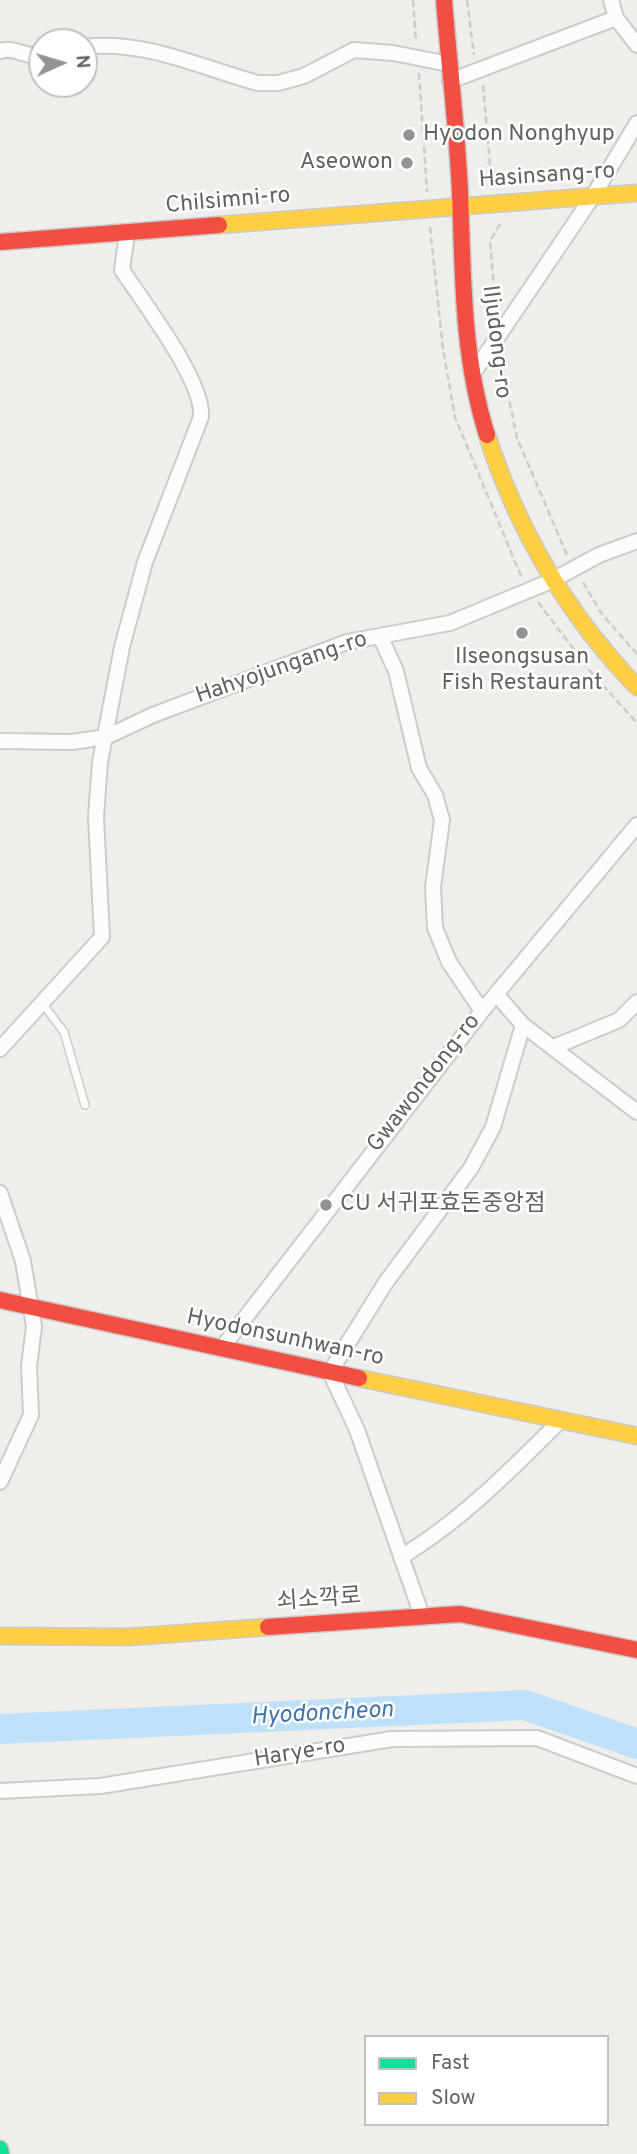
<!DOCTYPE html>
<meta charset="utf-8">
<style>
body{margin:0}
#map{position:relative;width:637px;height:2154px;overflow:hidden;background:#efeeea;font-family:Overpass,sans-serif}
canvas{display:block}
.legend{position:absolute;left:364px;top:2035px;width:245px;height:91px;box-sizing:border-box;background:#fff;border:2px solid #bfc1c3;margin:0;padding:9px 12px;list-style:none;font-size:21px;color:#5f6368}
.legend li{display:flex;align-items:center;gap:14px;height:35px}
.legend b{width:35px;border:2px solid #bfc1c3}
.north{position:absolute;left:28px;top:28px;width:70px;height:70px;box-sizing:border-box;background:#fff;border:2px solid #bfc1c3;border-radius:50%;rotate:86deg;font-size:19px;font-weight:700;line-height:28px;text-align:center;color:#5f6368}
.north::after{content:'';display:block;margin:auto;width:24px;height:32px;background:#919496;clip-path:polygon(50% 0,100% 100%,50% 72%,0 100%)}
</style>
<div id="map">
<canvas width="637" height="2154"></canvas>
<ul class="legend">
<li><b style="height:9px;background:#16e098"></b>Fast</li>
<li><b style="height:9px;background:#ffcf43"></b>Slow</li>
</ul>
<div class="north">N</div>
</div>
<script>
const context = document.querySelector('canvas').getContext('2d');
context.lineJoin = 'round';
function strokePath(path, color, width, dash) { context.strokeStyle = color; context.lineWidth = width; context.lineCap = dash ? 'butt' : 'round'; context.setLineDash(dash || []); context.stroke(path); }
function write(font, color, halo, rows, align = 'center') {
  context.font = font + ' Overpass,"Noto Sans KR",sans-serif'; context.lineWidth = 5; context.setLineDash([]); context.textBaseline = 'middle'; context.strokeStyle = halo; context.fillStyle = color; for (const [text, x, y, turn = 0] of rows) {
    context.save(); context.translate(x, y); context.rotate((+turn || 0) * Math.PI / 180); context.textAlign = isNaN(turn) ? turn : align; if (halo) context.strokeText(text, 0, 0); context.fillText(text, 0, 0); context.restore();
  }
}
strokePath(new Path2D(`
 M0,1729l525,-24 112,39`), '#bfe0f9', 30);
const lane = new Path2D(`
 M42,1003l22,29 21,73`);
const street = new Path2D(`
 M611,0l5,18 21,27
 M84,47c59,-8 118,21 174,36h20l26,-7 50,-26 39,3 56,11
 M0,51c16,-5 27,8 42,4
 M450,81l166,-63
 M472,375l121,-179 44,-73
 M380,636l16,35 23,97 16,27 7,25 -9,67 2,41 14,34 33,49
 M0,741l72,1 34,-5 47,-22 194,-73 103,-19 101,-42 48,-26 38,-14
 M496,994l27,31 114,87
 M554,1047l65,-27 18,-18
 M0,1049l102,-112 -6,-120 4,-55 22,-115 23,-85 56,-145c3,-36 -58,-115 -79,-147l5,-37
 M0,1193l23,68 11,66 -5,39 2,49 -31,67
 M221,1349l261,-338 155,-186
 M401,1557c60,-36 111,-88 160,-137
 M422,1616l-65,-186 -27,-58 56,-90 85,-114 22,-41 30,-102
 M0,1791l100,-5 292,-47 145,-1 100,38`);
const fast = new Path2D(`
 M0,2149l1,5`);
const slow = new Path2D(`
 M219,225l418,-32
 M487,435c31,97 80,179 150,252
 M359,1378l278,58
 M0,1636l129,1 139,-10`);
const jam = new Path2D(`
 M444,0c5,64 13,128 16,192 3,83 2,164 27,243
 M0,242l219,-17
 M0,1300l359,78
 M268,1627l192,-13 177,36`);
strokePath(lane, '#cbcccc', 10);
strokePath(street, '#cbcccc', 18);
strokePath(fast, '#cacacb', 19);
strokePath(slow, '#cacacb', 19);
strokePath(jam, '#cacacb', 19);
strokePath(new Path2D(`
 M413,0l3,42
 M467,0l7,55
 M419,73l8,119
 M483,85l7,80 12,21
 M430,227l13,122 12,68 66,159
 M496,312l-6,-71 12,-20
 M501,360l16,78 50,117
 M583,582l18,31 36,41
 M538,602l52,69 47,52`), '#cacfcc', 2.5, [7, 3.5]);
strokePath(lane, '#fdfcfc', 7);
strokePath(street, '#fdfcfc', 14);
strokePath(fast, '#16e098', 16);
strokePath(slow, '#ffcf43', 16);
strokePath(jam, '#f24e42', 16);
for (const [x, y, r, color] of [
 [409,135,7,"#919496"],
 [407,163,7,"#919496"],
 [522,633,7,"#919496"],
 [326,1205,7,"#919496"]
]) { const dot = new Path2D(); dot.arc(x, y, r, 0, 2 * Math.PI); context.fillStyle = color; context.fill(dot); strokePath(dot, '#fff', 2.5); }
write('23px', '#5f6368', '#fff', [
 ["Hyodon Nonghyup",423,135],
 ["Aseowon",393,163,"right"],
 ["Ilseongsusan",522,658,"center"],
 ["Fish Restaurant",522,684,"center"],
 ["CU 서귀포효돈중앙점",340,1205]
], 'left');
write('23px', '#5f6368', '#fff', [
 ["Hasinsang-ro",547,177,-4],
 ["Chilsimni-ro",228,202,-5],
 ["Iljudong-ro",495,342,83],
 ["Hahyojungang-ro",282,669,-19],
 ["Gwawondong-ro",425,1084,-52],
 ["Hyodonsunhwan-ro",285,1339,12],
 ["쇠소깍로",319,1601,-4],
 ["Harye-ro",300,1754,-9]
]);
write('italic 24px', '#4174aa', '#fff', [
 ["Hyodoncheon",322,1715,-3]
]);
</script>
